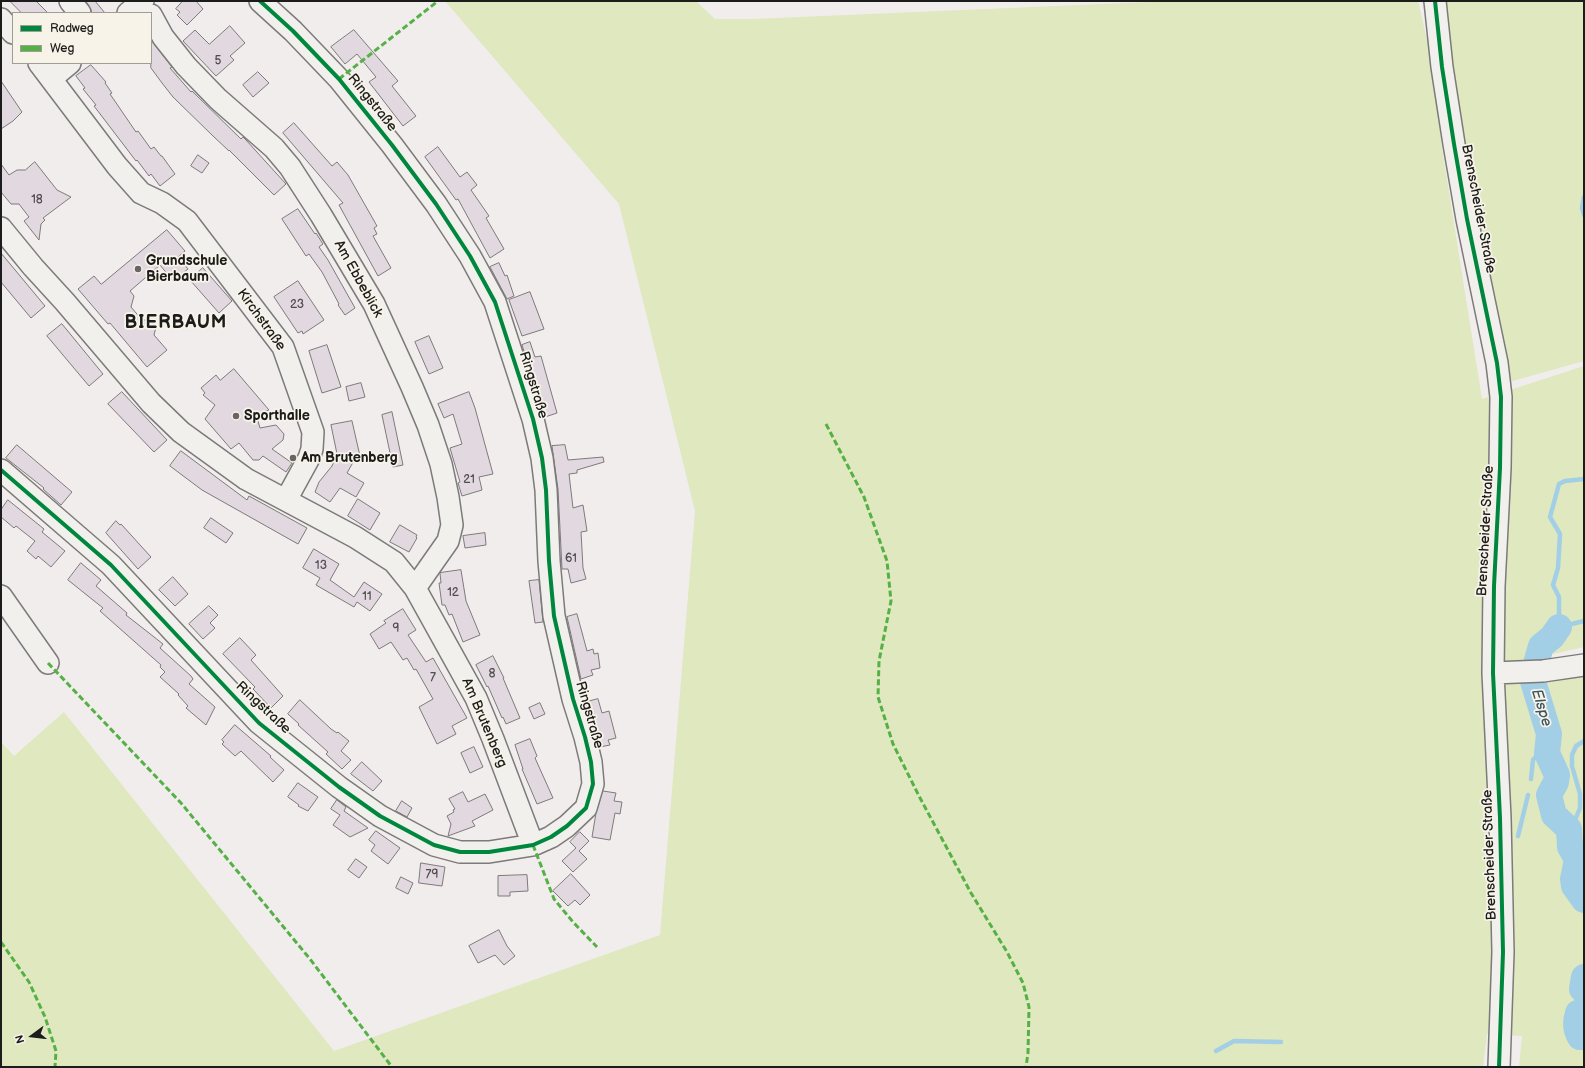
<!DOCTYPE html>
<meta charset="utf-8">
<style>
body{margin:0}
#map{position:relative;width:1585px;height:1068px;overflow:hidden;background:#f2eded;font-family:"Balsamiq Sans",sans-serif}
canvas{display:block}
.frame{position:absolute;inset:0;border:2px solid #1c1c1c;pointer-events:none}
.legend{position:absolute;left:12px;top:12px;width:140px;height:52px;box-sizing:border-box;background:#f7f3e8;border:1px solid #9f9d96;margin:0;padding:5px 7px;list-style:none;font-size:12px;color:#1c1c1c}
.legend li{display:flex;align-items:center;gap:8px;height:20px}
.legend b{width:20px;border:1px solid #9f9d96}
.north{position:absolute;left:12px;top:1016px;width:40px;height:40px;-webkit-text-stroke:3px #f7f3e8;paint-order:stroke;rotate:255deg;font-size:11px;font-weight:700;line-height:16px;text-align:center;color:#1c1c1c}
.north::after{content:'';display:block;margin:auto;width:14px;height:18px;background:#1c1c1c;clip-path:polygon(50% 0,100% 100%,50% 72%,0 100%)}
</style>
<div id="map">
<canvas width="1585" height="1068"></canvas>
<div class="frame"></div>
<ul class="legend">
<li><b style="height:5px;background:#00873e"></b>Radweg</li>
<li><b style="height:5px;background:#55b145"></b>Weg</li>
</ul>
<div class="north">N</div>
</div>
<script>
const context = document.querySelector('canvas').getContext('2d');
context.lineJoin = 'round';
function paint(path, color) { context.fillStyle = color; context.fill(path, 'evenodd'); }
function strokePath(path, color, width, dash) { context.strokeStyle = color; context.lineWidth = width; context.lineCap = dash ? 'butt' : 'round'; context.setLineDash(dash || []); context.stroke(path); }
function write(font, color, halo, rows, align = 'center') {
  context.font = font + ' "Balsamiq Sans",sans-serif'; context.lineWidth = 3.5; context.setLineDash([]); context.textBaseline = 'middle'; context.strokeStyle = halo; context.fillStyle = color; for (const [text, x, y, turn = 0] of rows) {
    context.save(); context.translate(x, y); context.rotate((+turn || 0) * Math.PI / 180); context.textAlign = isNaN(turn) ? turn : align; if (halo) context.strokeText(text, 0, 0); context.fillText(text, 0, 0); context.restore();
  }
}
paint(new Path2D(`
 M445,1h251l19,18h38l419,-18h246l16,68 8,79 40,251 102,-33v281l-35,8 4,19 31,-6v399h-65l3,-31 -35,-2 -4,33h-1482v-325l13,14 50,-44 270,339 326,-116 35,-424 -76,-307z
 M1444,1h140v360l-75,21 -34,-171 -11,-61z`), '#dfe8bf');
strokePath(new Path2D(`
 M1584,197l-2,11 2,7
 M1584,479l-19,2 -6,3 -9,33 10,17 -2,34 -5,17 6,12v30l25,-6
 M1531,779l2,-19 7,-8 7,1
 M1518,836l10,-41
 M1577,859l5,-10 -7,-29 5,-12v-14l-8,-28v-11l4,-9 8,-5
 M1216,1051l18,-10 47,1`), '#a2cfe5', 4.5);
strokePath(new Path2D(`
 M1559,627l-7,10 -11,9 -9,32 17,56 -2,19 10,22 -1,7 -7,13 5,20 15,14 1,18 7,12 -4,20 1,7 10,14
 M1584,977l-2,12 2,2
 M1584,1010l-6,3c-3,9 -3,16 2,24h4`), '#a2cfe5', 26);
const building = new Path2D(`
 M10,1h26l12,12h-26z
 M86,1h9l10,12h-13l-3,-7z
 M183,1h13l7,8 -16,16 -10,-10 3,-3 -4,-3z
 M230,26l15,17 -15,13 4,4 -18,16 -33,-35 12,-11 14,14z
 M354,30l44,51 -6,5 24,30 -13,10 -34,-44 7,-5 -19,-23 -12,10 -14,-17z
 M151,40l21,27 -2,1 21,24 1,-1 49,48 2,-2 3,3 40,44 -12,11 -45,-45v1l-16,-15 -40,-39 -11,-14 -11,-15z
 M91,65l15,17 -1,1 7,10 -2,1 26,38 2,-1 13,18 3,-2 7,9h1l13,18 -15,12 -9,-12 -2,2 -12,-16 -1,1 -42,-55 2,-1 -13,-16 2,-1 -9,-12z
 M258,72l11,11 -16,14 -10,-12z
 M1,81l21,31 -9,9 -12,8z
 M294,123l38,43 5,-4 11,13 29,51 -3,2 3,6 -4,2 18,32 -13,8 -39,-71 4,-2 -60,-70z
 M438,147l22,30 7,-5 10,13 -6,5 18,26 -3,2 18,31 -14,9 -32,-59 -2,1 -31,-43z
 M198,155l11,8 -7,10 -11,-7z
 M35,162l22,28 14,7 -28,21 2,2 -4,4 -2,16 -15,-19 5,-4 -10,-13h-8l-10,-12v-28l8,11 8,-5h8z
 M298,209l17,25 1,-1 7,11 -4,3 9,13 27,48 -10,7 -7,-10 1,-1 -17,-32 -13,-18 -3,2 -24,-37z
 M167,230l18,21 -7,6 10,12 -15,12 -13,-16 -30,26 4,5 -3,11 11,13h8l6,7 -2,8 13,15 -20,17 -37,-44 -2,1 -30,-35 16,-13 7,8z
 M1,253l44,53 -14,12 -30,-36z
 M499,263l6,13 2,-1 7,21 -7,3 -17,-32z
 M203,268l29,33 -13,12 -29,-33z
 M298,281l26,39 -21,14 -1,-3 -4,2 -24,-36z
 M530,292l14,37 -22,7 -13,-36z
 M62,324l41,50 -14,12 -42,-50z
 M429,336l14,32 -14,6 -14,-32z
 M530,342l5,15 6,-1 16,57 -12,4 -23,-72z
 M327,345l14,42 -19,6 -13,-42z
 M234,369l35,41 -13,4 4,14 16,-3 8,9 -1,6 -11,9 20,14 -6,9 -23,-16 -4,4h-6l-14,-17 -8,6 -26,-30 10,-14 -12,-10 2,-2 -4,-5 15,-13 4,5z
 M361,383l4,14 -16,4 -3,-14z
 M122,392l45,48 -13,12 -46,-48z
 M469,392l6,16 18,66 -14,3 3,13 -20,6 -4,-13 2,-1 -10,-34 12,-4 -9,-30 -9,4 -6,-14z
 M392,412l11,53 -10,2 -11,-52z
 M352,421l8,35 -4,1 -9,16 17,10 -8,14 -16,-9 -10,14 -15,-10 4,-10 13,-16 5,-12 -6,-29z
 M17,445l55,47 -11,13 -18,-16 1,-1 -38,-30z
 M565,445l3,15 35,-3 1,5 -27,8v3l-8,1 4,34 10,-3 4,26 -6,1 2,36 3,11 -15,4 -3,-14h-6l-4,-80 -6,-43z
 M181,451l66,49 2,-4 58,32 -9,16 -96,-54 -32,-24z
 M358,499l22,14 -10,17 -22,-14z
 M8,500l36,29 -2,3 23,19 -14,16 -13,-11 -2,3 -9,-8 8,-10 -19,-15 -2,2 -13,-11v-7z
 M211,518l22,15 -7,10 -22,-15z
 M116,521l4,4 1,-1 30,33 -13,12 -32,-36z
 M400,525l17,10 -1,2 1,1 -8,14 -19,-10z
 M485,533l1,12 -21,3 -2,-12z
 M314,549l25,15 -9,16 24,17 10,-15 18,12 -12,17 -13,-9 -3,5 -38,-22 4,-7 -17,-10z
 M81,563l20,17 -5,6 31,27 -1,2 37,29 -3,4 31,28 2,3 -4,5 26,23 -9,18 -20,-17 2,-2 -10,-11 1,-1 -19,-17 5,-5 -5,-5 1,-2 -61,-54 3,-3 -35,-28z
 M461,570l5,31 14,34 -17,7 -11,-28 -3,1 -4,-10h-3l-3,-22h2l-1,-10z
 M173,577l15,17 -13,12 -16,-16z
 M539,580l4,42 -8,1 -6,-42z
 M209,606l9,9 -8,8 5,5 -12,11 -14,-15z
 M403,609l13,21 -8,5 18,27 7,-4 34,60 -15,8 4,8 -19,10 -18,-37 14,-8 -17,-30 -2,1 -7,-12 -4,2 -12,-18 -12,7 -9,-15 16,-11 -2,-2z
 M577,614l10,37 6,-2 1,5 4,-1 2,15 -9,2 2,5 -12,4 -14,-62z
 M240,638l16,17 -5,5 32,36 -12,12 -18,-19 2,-2 -32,-33z
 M493,656l11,22h-1l17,40 -14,6 -3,-7 -1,1 -14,-32 -1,1 -11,-22z
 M598,699l4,14 7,-2 7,27 -8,2 2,5 -10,2 -13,-45z
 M300,700l31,29 6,4 1,-1 11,9 -8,10 10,9 -9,9 -16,-15 2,-2 -30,-27 1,-1 -11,-10z
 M540,703l5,11 -11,5 -5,-11z
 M235,725l36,31 -1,1 14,13 -11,12 -32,-31 -6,5 -13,-12 2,-2 -2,-2z
 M530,739l7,17 -2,2 18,40 -16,6 -15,-35h1l-8,-24z
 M474,747l9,20 -13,6 -9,-20z
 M362,762l20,19 -9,10 -22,-17z
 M298,783l20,14 -10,14 -10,-5 1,-1 -11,-8z
 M603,791l13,2 -2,8 8,1 -2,12 -5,-1 -5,27 -18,-3 4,-24z
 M463,792l5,10 17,-8 8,16 -21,11 3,5 -27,10 3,-12 -4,-8 7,-4 -1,-2 2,-1 -6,-10z
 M337,800l9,7 -2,4 24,17 -18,9 -17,-12 7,-10 -9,-6z
 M402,801l10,7 -5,9 -11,-6z
 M376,831l24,17 -12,16 -17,-13 4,-6 -6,-5z
 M580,832l9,9 -10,10 8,8 -14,13 -11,-11 14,-13 -6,-6z
 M356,859l11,8 -8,11 -11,-8z
 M421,863l24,4 -3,19 -23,-3z
 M571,874l19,21 -10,10 -5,-5 -7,6 -15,-15z
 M527,875l1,16 -18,1v4h-12v-20z
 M401,877l12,6 -5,11 -12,-6z
 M499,930l8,16 8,10 -11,9 -9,-10 -17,8 -9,-17z`);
paint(building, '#e2d8e0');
strokePath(building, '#7c7a7a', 1);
const minor = new Path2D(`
 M70,1l10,12
 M1435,1l7,66 12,77 13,75 30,144 4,34 -1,71 -6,118 -1,87 7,145 3,134 -4,115
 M128,13l15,-12
 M151,15l12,22 23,29 32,33 56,49 16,19 31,48 53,89 38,83 16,38 13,39 7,33 4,28 -4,16 -33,47
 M1,19l12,14
 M39,63l78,103 24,27 21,10 25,18 96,126 30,85 -1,17 -3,9 -23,42
 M52,78l18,-15
 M1,228l32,39 32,35 86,101 30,29 65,47 109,58 39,25 21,26 61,110 17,41 40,106
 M1,470l110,95 148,158 80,64 41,29 54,29 26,7h29l44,-7 18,-8 16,-11 19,-18 7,-24 -2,-22 -6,-25 -12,-38 -19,-83 -5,-55 -3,-71 -4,-32 -9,-39 -38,-117 -25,-46 -34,-52 -44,-59 -53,-66 -46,-48 -33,-30
 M1,596l47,67
 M1493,673l50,-2 41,-6`);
strokePath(minor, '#7c7a7a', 24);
strokePath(minor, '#f2f0ed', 21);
strokePath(new Path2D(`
 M339,79l99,-78
 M826,424l38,73 23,64 4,40 -12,60 -1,36 15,47 26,52 52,97 36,59 16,31 6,24 -1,46 -2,14
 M48,663l133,140 129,156 82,108
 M533,845l21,54 19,23 24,25
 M1,942l28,40 16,35 11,34 -1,16`), '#55b145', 3, [6, 3]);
strokePath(new Path2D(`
 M1435,1l7,66 12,77 13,75 30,144 4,34 -1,71 -6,118 -1,87 7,145 3,134 -4,115
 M1,470l110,95 148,158 80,64 41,29 54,29 26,7h29l44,-7 18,-8 16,-11 19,-18 7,-24 -2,-22 -6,-25 -12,-38 -19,-83 -5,-55 -3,-71 -4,-32 -9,-39 -38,-117 -25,-46 -34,-52 -44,-59 -53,-66 -46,-48 -33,-30`), '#00873e', 4);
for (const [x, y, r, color] of [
 [138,269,4,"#676565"],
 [236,416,4,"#676565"],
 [293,458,4,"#676565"]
]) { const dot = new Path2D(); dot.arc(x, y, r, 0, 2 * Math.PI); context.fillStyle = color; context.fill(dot); strokePath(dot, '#f7f3e8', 1.5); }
write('12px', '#504d4f', null, [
 ["5",218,61],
 ["18",37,200],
 ["23",297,305],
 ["21",469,480],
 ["61",571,559],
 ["13",321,566],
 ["12",453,593],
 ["11",367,597],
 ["9",396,629],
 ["8",492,674],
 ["7",433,678],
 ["79",432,875]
]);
write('14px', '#1c1c1c', '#f7f3e8', [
 ["Ringstraße",372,103,51],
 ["Brenscheider Straße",1478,209,79],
 ["Am Ebbeblick",358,279,61],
 ["Kirchstraße",261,320,54],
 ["Ringstraße",533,385,73],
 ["Brenscheider Straße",1486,531,-87],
 ["Ringstraße",263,708,43],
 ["Ringstraße",589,715,74],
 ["Am Brutenberg",484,723,67],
 ["Brenscheider Straße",1490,855,-92]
]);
write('bold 14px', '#1c1c1c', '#f7f3e8', [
 ["Grundschule",146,261],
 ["Bierbaum",146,277],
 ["Sporthalle",244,416],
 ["Am Brutenberg",301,458]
], 'left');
write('italic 15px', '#3f5661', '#f7f3e8', [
 ["Elspe",1541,708,73]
]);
context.letterSpacing = '1px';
write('bold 18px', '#1c1c1c', '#f7f3e8', [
 ["BIERBAUM",176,323]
]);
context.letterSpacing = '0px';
</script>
